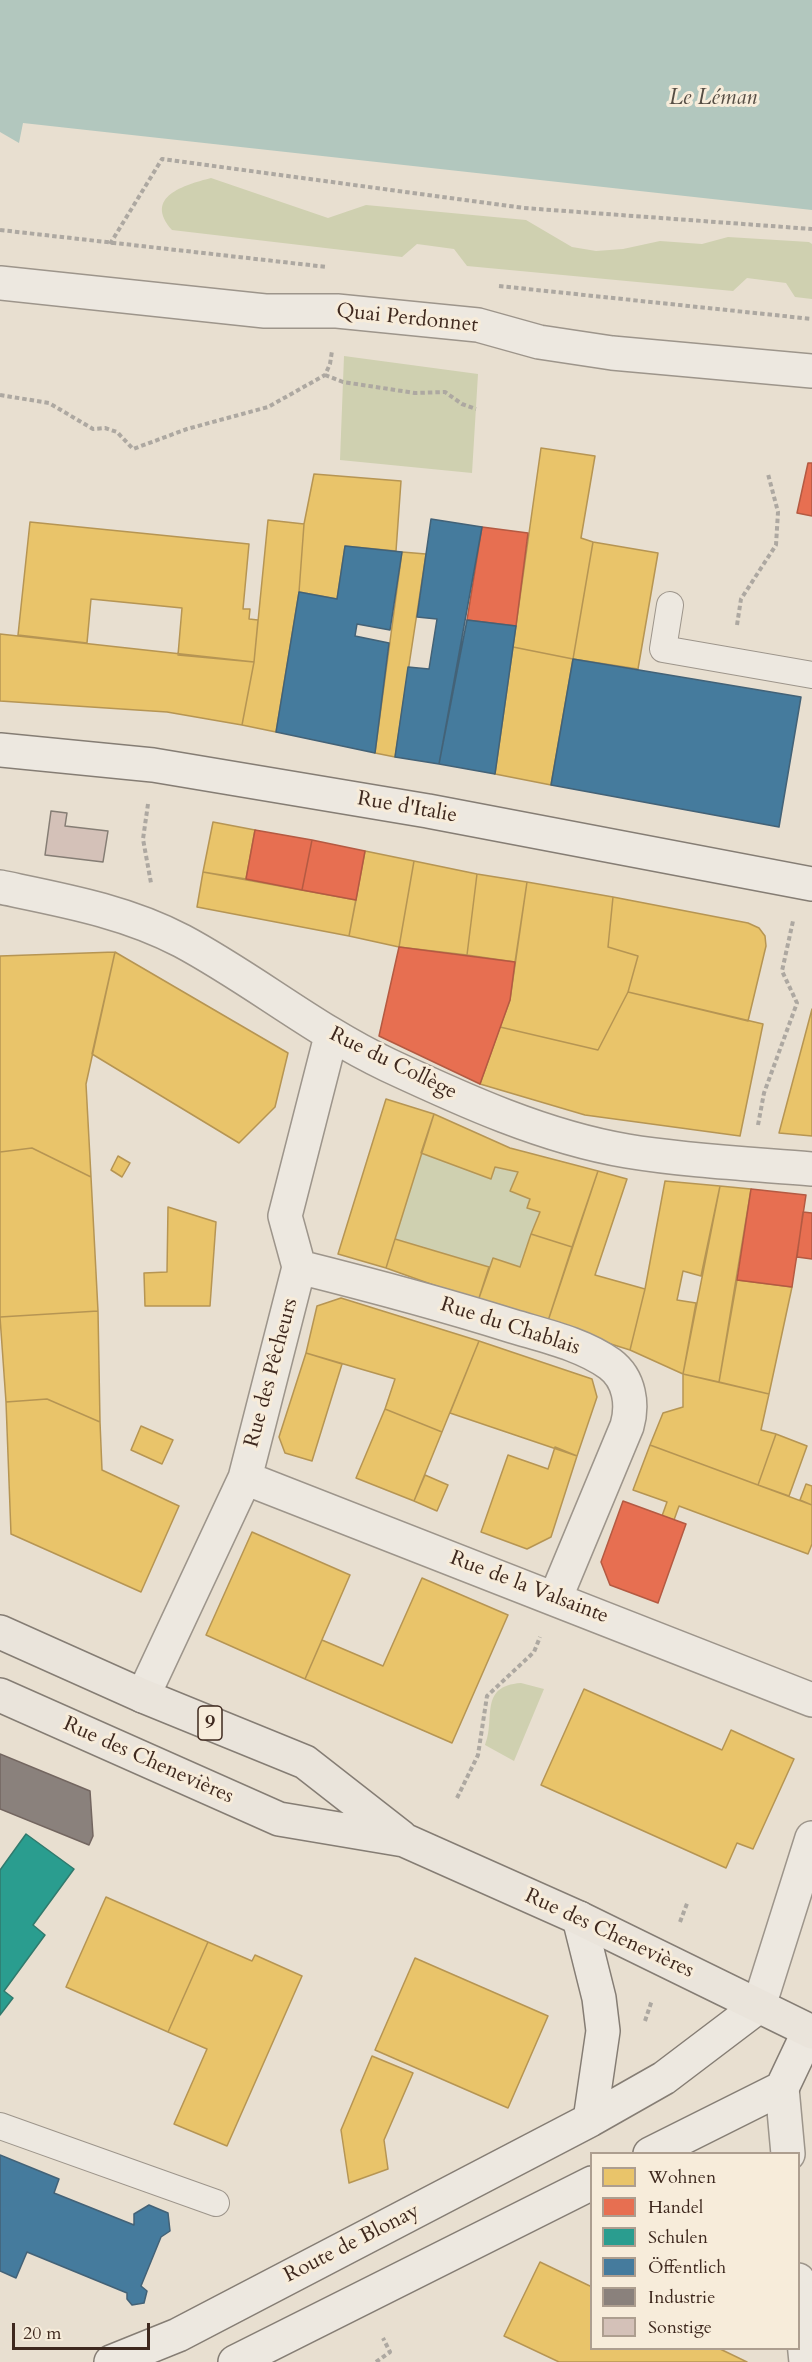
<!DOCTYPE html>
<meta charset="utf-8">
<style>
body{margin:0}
#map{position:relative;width:812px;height:2362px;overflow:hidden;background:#e8dfd0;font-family:Cardo,serif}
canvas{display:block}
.legend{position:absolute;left:590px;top:2152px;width:210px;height:198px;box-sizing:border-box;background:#f7ecda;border:2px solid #ad9e8f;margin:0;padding:8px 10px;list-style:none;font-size:18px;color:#3e281e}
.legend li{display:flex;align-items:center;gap:12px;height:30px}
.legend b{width:30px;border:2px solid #ad9e8f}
.scale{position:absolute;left:12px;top:2323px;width:138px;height:27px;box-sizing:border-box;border:3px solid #3e281e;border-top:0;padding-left:8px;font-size:18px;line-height:21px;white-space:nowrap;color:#3e281e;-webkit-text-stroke:4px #f7ecda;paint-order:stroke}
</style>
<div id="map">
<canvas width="812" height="2362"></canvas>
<ul class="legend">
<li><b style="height:16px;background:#e9c46a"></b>Wohnen</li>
<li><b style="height:16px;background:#e76f51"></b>Handel</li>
<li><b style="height:16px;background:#2a9d8f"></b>Schulen</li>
<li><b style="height:16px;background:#457b9d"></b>Öffentlich</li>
<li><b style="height:16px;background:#8a817c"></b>Industrie</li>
<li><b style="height:16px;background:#d4c1b8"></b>Sonstige</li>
</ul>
<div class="scale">20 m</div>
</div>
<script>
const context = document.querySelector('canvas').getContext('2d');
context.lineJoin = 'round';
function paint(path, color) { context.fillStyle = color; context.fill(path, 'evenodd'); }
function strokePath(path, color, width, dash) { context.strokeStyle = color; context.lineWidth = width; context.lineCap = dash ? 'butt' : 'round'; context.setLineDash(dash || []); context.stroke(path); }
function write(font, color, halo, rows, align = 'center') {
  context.font = font + ' Cardo,serif'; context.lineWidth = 6; context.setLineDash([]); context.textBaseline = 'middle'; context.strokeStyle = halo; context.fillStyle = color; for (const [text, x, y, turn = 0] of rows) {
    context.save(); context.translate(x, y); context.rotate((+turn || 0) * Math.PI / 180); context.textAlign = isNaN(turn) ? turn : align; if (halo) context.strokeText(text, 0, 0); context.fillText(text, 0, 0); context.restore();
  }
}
paint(new Path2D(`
 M211,178l117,40 38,-13 160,15 46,27 24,4 27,-2 37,-8 42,3 26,-7 81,5 3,2v55l-17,-2 -9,-14 -39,-5 -14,13 -266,-25 -13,-17 -37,-5 -15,13 -230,-27c-29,-33 12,-45 39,-52z
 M344,356l134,18 -6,99 -132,-13z
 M421,1153l70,26 4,-12 23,5 12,27 -3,9 13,4 -20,55 -27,-9 -4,9 -94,-28z
 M521,1683l23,6 -30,72 -29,-16c11,-26 -7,-59 36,-62z`), '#cfd0b0');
paint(new Path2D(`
 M0,0h812v210l-789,-87 -4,20 -19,-11z`), '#b2c7be');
const homes = new Path2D(`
 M541,448l54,8 -14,82 12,4 -20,117 -60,-12z
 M314,474l87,7 -5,70 -51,-5 -8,53 -38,-7 5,-68z
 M268,520l36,4 -5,68 -23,140 -34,-7 12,-63z
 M30,522l219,22 -6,65h7l-1,10 9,1 -4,42 -76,-7 4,-47 -91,-9 -4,44 -69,-8z
 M593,542l65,11 -20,116 -65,-10z
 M402,552l24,2 -31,203 -20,-4z
 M0,634l254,28 -12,63 -75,-13 -167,-11z
 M513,647l60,12 -22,126 -56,-11z
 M213,822l42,8 -9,49 -43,-7z
 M365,851l49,10 -15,86 -50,-11z
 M414,861l63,13 -10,81 -68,-8z
 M203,872l153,28 -7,36 -152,-29z
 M477,874l50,8 -12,80 -48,-7z
 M527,882l86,15 -5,50 30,9 -10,36 -30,58 -98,-23 10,-27z
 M613,897l135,26 11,5 6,8 1,10 -18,75 -120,-29 10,-36 -30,-9z
 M115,952l173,101 -13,54 -36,36 -147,-89z
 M115,952l-29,132 5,93 -59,-29 -32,4v-196z
 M628,992l135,32 -23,112 -155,-21 -105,-31 20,-57 98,23z
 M812,1009v127l-33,-3z
 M386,1099l48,15 -48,154 -48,-14z
 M434,1114l76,34 88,23 -26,76 -41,-13 9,-22 -13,-4 3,-9 -20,-8 8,-19 -23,-5 -4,12 -70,-26z
 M32,1148l59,29 7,134 -98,6v-165z
 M118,1156l12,7 -8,14 -11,-7z
 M598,1171l29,8 -32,96 50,14 -15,61 -83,-26z
 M665,1181l55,5 -19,90 -18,-5 -6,29 19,3 -13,71 -53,-24 15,-61z
 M720,1186l31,3 -32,193 -36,-8z
 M168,1207l48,15 -6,84h-65l-1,-33 23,-1z
 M531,1234l41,13 -25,77 -69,-23 15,-43 27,9z
 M395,1239l94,28 -11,34 -92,-33z
 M737,1280l55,7 -23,107 -50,-12z
 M341,1298l138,43 -37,91 -57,-23 10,-30 -89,-26 11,-47z
 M98,1311l2,111 -53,-23 -41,3 -6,-85z
 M479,1341l113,38 5,18 -20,59 -127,-43z
 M306,1353l36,11 -30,97 -27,-8 -6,-16z
 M683,1374l86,20 -8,36 15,4 -18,51 -108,-40 13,-32 20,-6z
 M47,1399l53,23 2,48 77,36 -38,86 -130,-58 -5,-132z
 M385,1409l57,23 -28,69 -58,-23z
 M141,1426l32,14 -11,24 -31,-14z
 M776,1434l31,12 -18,50 -31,-11z
 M650,1445l162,60v39l-4,10 -129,-48 -5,14 -12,-4 5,-14 -34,-12z
 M555,1447l22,9 -26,81 -24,12 -46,-17 27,-77 40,14z
 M425,1475l23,10 -11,26 -23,-10z
 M806,1484l6,2v19l-12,-5z
 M252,1532l98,43 -45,104 -99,-44z
 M422,1578l86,37 -56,128 -147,-64 17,-39 61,26z
 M584,1689l138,61 9,-20 63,29 -41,90 -16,-6 -11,25 -185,-83z
 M106,1897l102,45 -40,90 -102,-45z
 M208,1942l44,19 3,-6 47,21 -75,170 -53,-22 33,-75 -39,-17z
 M415,1958l133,58 -40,92 -133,-58z
 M372,2056l41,17 -29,67 4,29 -39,14 -8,-53z
 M540,2262l52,25v61h126l29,14h-188l-55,-26z`);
paint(homes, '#e9c46a');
strokePath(homes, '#b69553', 1.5);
const shops = new Path2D(`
 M808,463h4v53l-15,-3z
 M482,527l46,6 -12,93 -49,-6z
 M255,830l57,10 -10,50 -56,-11z
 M312,840l53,11 -9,49 -54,-10z
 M399,947l116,15 -5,38 -30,84 -101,-48z
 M751,1189l55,6 -14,92 -55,-7z
 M803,1212l9,1v46l-15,-2z
 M623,1501l63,23 -28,79 -48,-18 -9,-23z`);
paint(shops, '#e76f51');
strokePath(shops, '#b45a42', 1.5);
const schools = new Path2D(`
 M26,1834l48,35 -41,56 12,10 -41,56 9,7 -13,17v-145z`);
paint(schools, '#2a9d8f');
strokePath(schools, '#307a6d', 1.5);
const public = new Path2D(`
 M431,519l51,8 -43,237 -44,-7 13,-90 21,2 8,-50 -20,-2z
 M345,546l57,6 -12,78 -33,-6 -2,12 34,7 -14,110 -99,-21 23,-140 38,7z
 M467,620l49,6 -21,148 -56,-10z
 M573,659l228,38 -22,130 -228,-42z
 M0,2155l59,24 -5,14 80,32v-11l15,-9 19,8 2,18 -9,6 -20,49 6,5 -3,12 -12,2 -5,-6v-6l-100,-41 -11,26 -16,-7z`);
paint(public, '#457b9d');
strokePath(public, '#436277', 1.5);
const industry = new Path2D(`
 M0,1754l90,37 3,45 -4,9 -89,-36z`);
paint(industry, '#8a817c');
strokePath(industry, '#736660', 1.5);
const building = new Path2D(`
 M51,811l16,2 -2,13 43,5 -5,31 -58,-7z`);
paint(building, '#d4c1b8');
strokePath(building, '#857d74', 1.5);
const lane = new Path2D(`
 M670,605l-7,44 149,26
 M0,2126l216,77`);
const street = new Path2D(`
 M0,283l265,28h72l141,14 61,17 73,11 200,18
 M0,887c62,13 125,24 182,54 71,38 132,89 206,124 75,35 156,72 239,86 61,10 124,13 185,18
 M299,1267c72,18 143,37 213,59 33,10 70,18 98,38 20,15 23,41 17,62l-72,173
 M245,1478l567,222
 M143,1696l102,-218 54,-211 -14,-51 46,-180
 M759,2006l53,-168
 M782,2088l6,66
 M798,2280l8,82`);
const secondary = new Path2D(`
 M0,750l153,15 275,46 384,73
 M579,1918l20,80 4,33 -13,89
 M650,2154l132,-66 27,-57
 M111,2362l67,-27 412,-215 74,-42 95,-72
 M235,2362l357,-179`);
const primary = new Path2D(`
 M0,1632l143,64 162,66 96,75
 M0,1695l279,124 125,21 175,78 233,114`);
strokePath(lane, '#9d958b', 28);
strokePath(street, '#9d958b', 36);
strokePath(secondary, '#857d74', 36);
strokePath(primary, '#857d74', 36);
strokePath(new Path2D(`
 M0,230l327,37
 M110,244l52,-85 362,49 288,21
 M499,286l313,33
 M325,375l18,7 72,11 30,-1 17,12 14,5
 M0,395l49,8 44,26 12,-1 12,4 16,17 54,-20 81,-22 57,-32 5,-11 2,-13
 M737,625l4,-26 35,-54 2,-33 -10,-38
 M148,804l-5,35 8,44
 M758,1125l6,-32 33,-90 -15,-32 11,-50
 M457,1798l21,-43 9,-59 47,-44 6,-15
 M680,1922l8,-21
 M645,2021l7,-21
 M376,2362l14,-10 -7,-14`), '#ada8a1', 4, [4.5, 3]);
strokePath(lane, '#ede8e0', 26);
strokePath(street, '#ede8e0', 33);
strokePath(secondary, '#ede8e0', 33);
strokePath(primary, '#eae4db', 33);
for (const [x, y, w] of [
 [210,1723,24]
]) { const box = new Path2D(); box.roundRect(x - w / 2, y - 17, w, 34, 4.5); context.fillStyle = '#f7ecda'; context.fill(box); strokePath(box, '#3e281e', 1.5); }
write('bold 20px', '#3e281e', null, [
 ["9",210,1723]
]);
write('21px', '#3e281e', '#f7ecda', [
 ["Quai Perdonnet",407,319,6],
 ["Rue d'Italie",407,808,10],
 ["Rue du Collège",393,1064,26],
 ["Rue du Chablais",510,1327,18],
 ["Rue des Pêcheurs",272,1373,-75],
 ["Rue de la Valsainte",529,1588,21],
 ["Rue des Chenevières",148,1761,24],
 ["Rue des Chenevières",609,1934,25],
 ["Route de Blonay",352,2244,-27]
]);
write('italic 22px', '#554d44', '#f7ecda', [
 ["Le Léman",713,99]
]);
</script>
